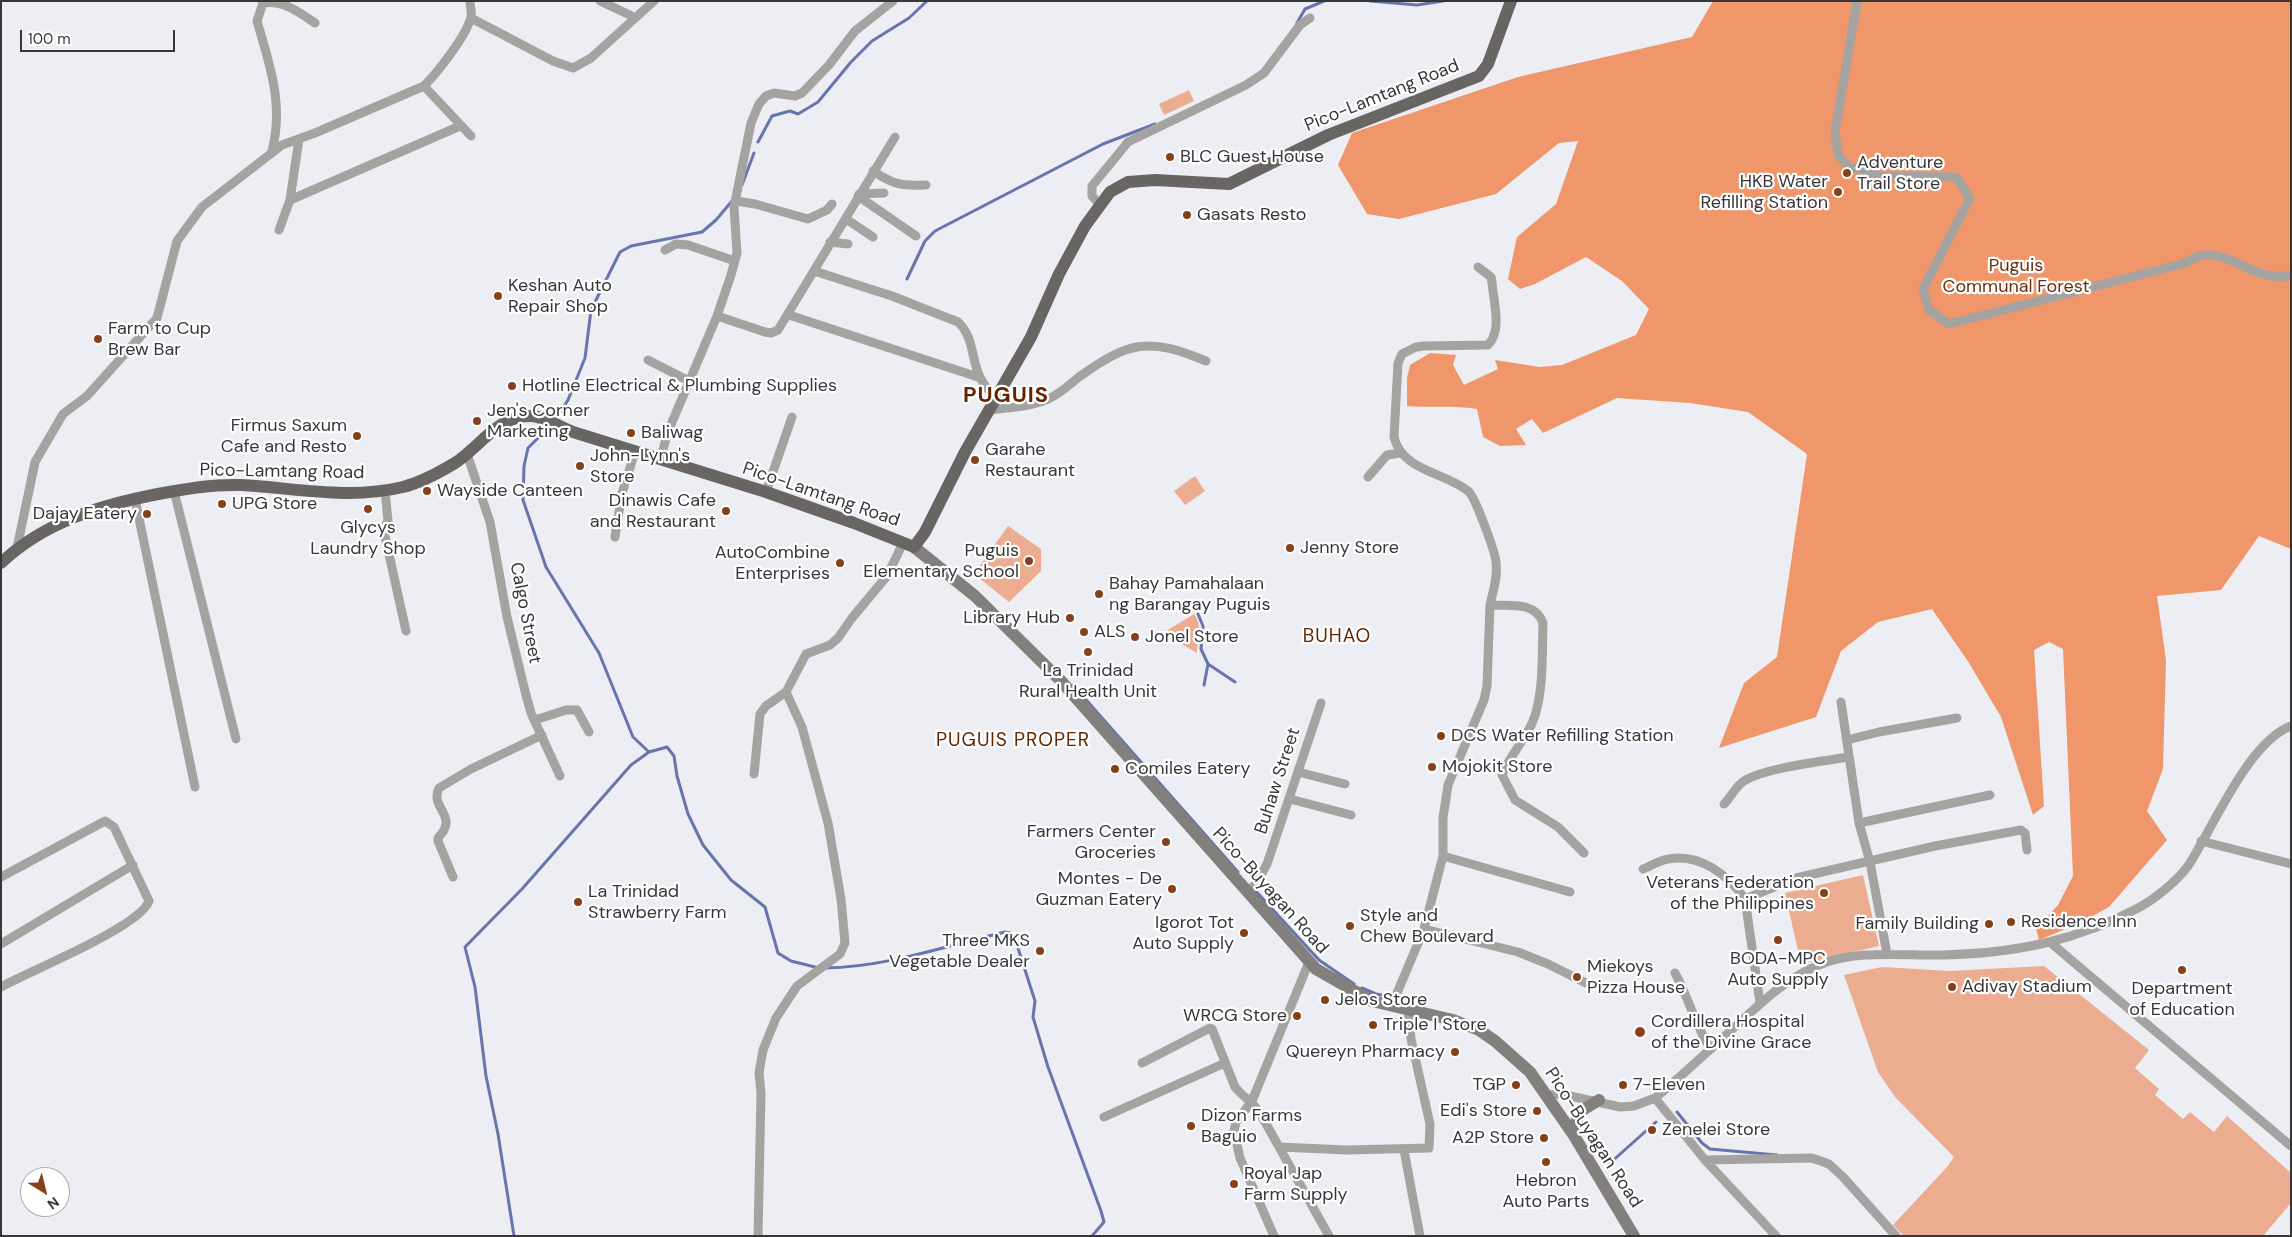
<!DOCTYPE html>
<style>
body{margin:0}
#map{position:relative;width:2292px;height:1237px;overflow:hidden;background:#edeef3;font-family:"DM Sans",sans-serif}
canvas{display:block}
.frame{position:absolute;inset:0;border:2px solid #373739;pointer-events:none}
.north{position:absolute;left:20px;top:1167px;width:50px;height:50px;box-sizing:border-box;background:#fff;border:1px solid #afafb0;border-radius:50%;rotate:144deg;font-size:14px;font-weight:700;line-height:20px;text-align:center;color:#373739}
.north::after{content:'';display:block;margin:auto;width:18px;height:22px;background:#86401a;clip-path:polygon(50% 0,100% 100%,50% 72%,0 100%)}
.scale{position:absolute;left:20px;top:30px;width:155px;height:22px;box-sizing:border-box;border:2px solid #373739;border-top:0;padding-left:6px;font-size:15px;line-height:18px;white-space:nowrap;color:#373739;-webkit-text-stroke:4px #fff;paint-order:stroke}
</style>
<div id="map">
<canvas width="2292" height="1237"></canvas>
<div class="frame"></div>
<div class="north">N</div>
<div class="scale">100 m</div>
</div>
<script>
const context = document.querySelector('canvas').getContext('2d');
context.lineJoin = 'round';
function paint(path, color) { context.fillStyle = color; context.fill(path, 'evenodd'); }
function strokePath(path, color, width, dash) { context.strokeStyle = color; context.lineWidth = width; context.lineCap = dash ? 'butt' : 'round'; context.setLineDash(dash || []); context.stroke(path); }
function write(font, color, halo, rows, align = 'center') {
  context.font = font + ' "DM Sans",sans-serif'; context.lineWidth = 4.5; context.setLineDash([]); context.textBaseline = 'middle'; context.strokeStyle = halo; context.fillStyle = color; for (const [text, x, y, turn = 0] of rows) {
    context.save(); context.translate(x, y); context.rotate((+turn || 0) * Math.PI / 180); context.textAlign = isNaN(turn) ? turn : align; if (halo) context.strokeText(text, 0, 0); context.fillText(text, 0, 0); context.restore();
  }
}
paint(new Path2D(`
 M1189,90l5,11 -30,14 -5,-11z
 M1195,476l10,15 -20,14 -11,-14z
 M1008,526l33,23v22l-32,31 -35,-28z
 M1194,614c9,12 3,26 3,39l-34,-20z
 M1863,875l16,71 -78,18 -16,-71z
 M2044,966l105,84 -14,18 24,21 -4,6 28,24 7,-7 24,20 13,-16 64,57v30l-28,33h-359l-11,-11 54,-58 7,-10 -59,-60 -17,-25 -34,-97 38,-8 68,4z`), '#ebac8f');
paint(new Path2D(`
 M1713,1h578v548l-32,-13 -38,54 -64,6 9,64 -3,109 -16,42 20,29 -58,67 -31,17 -39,16 -3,-11 22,-24 15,-29 -10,-227 -14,-7 -15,8 10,156 -11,9 -32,-98 -32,-54 -37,-54 -54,13 -37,29 -25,66 -97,31 25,-65 33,-26 30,-203 -59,-42 -58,-9 -73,-5 -74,35 -11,-14 -16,10 10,16 -26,1 -17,-9 -6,-28c-23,-4 -46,-1 -70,-3v-28l3,-13 20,-12 26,2 -3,10 11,20 34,-16 -3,-9 45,7 22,-2 74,-30 13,-26 -27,-28 -36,-24 -51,27 -15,5 -12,-10 9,-42 39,-33 22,-63 -19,2 -63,51 -97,25 -32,-5 -29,-49 14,-32 166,-56 174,-40z`), '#ef966b');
strokePath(new Path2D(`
 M1370,1l47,4 26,-4
 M1297,23l8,-14 19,-8
 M758,142l14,-26 18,-5 8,3 20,-12 33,-40 21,-21 37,-23 18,-17
 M742,185l12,-32
 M907,279l18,-38 10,-10 168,-87 52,-20
 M555,420l13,-20 17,-42 6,-48 29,-58 11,-6 71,-14 14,-12 16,-19
 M551,425l-23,23 -4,18 -1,34 23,67 53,86 34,84 16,15
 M1198,614l5,12 -2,23 7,15 -4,21
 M1208,664l27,18
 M1073,685l165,187
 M1252,887l67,73 35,24
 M825,968c62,-1 120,-22 180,-36l6,1 6,12 18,56 -2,16 15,50 53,144 3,11 -12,14
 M1362,988l14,6 16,3
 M1677,1112l25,31 8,6 67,6
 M1609,1164l47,-42
 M514,1236l-16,-102 -12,-58 -11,-89 -10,-40 57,-58 109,-124 18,-13 18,-5 7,9 3,20 11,38 15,31 28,35 34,27 13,46 13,8 28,7`), '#6675ad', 3);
strokePath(new Path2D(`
 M600,1l34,16
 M1857,1l-22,131 3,23 11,12 33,9 74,1 14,21 -47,91 6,21 20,14 233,-60c7,-3 15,-8 22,-9 29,-3 54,29 87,20
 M471,18l82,43 20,7 18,-10 63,-57
 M424,86l47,50
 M272,151c12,-47 -2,-85 -15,-130l6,-18c20,-3 36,9 52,20
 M873,171c21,14 29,15 53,14
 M859,194l25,-1
 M858,196l58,40
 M290,200l170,-74
 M736,201l19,3 53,15 19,-9 5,-6
 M1100,205l-8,-9v-10l36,-44 118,-57 18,-12 36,-48 10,-7
 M846,219l27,18
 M279,230l11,-30 9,-61
 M830,242l18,2
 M665,250l11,-6 12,1 47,16
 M1478,267l13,10 1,5c1,19 11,48 -4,63l-64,1 -8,1 -14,7 -4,9 -4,74c8,34 50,35 74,54 7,5 28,63 28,72 2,15 -3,28 -6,42 20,1 45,-4 53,18 -1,29 1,71 -10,98 -7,18 -23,34 -31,54l13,25 43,27 26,26
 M814,271l78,25 66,26c22,20 8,54 39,75
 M789,315l189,62
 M717,316l48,16 6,1 7,-3 117,-193
 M648,360l41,21
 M988,410c20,-2 41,-3 60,-11 12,-5 21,-14 31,-22 50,-36 70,-40 127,-16
 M467,454l23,68 17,95 18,74 6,22 29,63
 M661,458l6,-24 50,-118 14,-41 6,-22 -3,-46 17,-84 8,-19 7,-8 8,-3 21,3 7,-3 27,-28 26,-34 38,-30
 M1368,477l19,-22 13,-2
 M385,490l3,31 -4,7 1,8 21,95
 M174,491l62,248
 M766,492l26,-75
 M135,499l60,288
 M615,537l7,-44 13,-41
 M17,548l18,-86 28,-48 24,-18 70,-78 20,-77 25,-34 80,-62 33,-12 109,-47c13,-13 43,-51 47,-69 1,-5 -1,-11 -1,-16
 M1841,702l18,121 11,39 17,92
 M535,720l31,-10h11l12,22
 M1847,740l32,-8 78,-14
 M1298,772l47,12
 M754,774l6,-60 6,-8 20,-14 20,-38 24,-9 8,-7 14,-20 35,-42 16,-33
 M1290,799l61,16
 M1724,804c7,-7 12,-18 20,-23 21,-13 80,-20 105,-24
 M1859,823l131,-28
 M2201,841l90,23
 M1443,856l127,36
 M1643,869c8,-3 17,-9 25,-10 32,-6 60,16 77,40l51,-21 139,-32 86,-16 4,3 2,17
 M1,877l104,-56 9,6 35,74c-9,26 -120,70 -148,86
 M453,877l-15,-36v-3c22,-23 -9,-29 1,-50l32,-19 71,-34
 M1247,891l9,-7 11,-20 54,-161
 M1745,899l15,104
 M1424,929l94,23 30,12 38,19
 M2051,943l240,203
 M1,944l132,-79
 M1675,973c14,25 20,53 36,76
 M1392,1005l32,-76 19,-73v-38l5,-33 36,-85 3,-14 3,-81
 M1142,1063l68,-35 2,1 23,58c8,10 18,15 25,26l69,123
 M1549,1095l12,-1 59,13 14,-1 21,-8c28,-23 55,-49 82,-73 26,-24 50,-47 82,-60 39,-16 84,-9 125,-10 71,-2 133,-14 196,-48 16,-9 37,-26 48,-41 25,-38 60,-124 103,-140
 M1655,1098l50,62 71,76
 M1104,1117l121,-54
 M1279,1147l68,3 82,-2 1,-24 -19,-85 -3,-29
 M1404,1150l16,86
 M1705,1160l107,-2 17,6 14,13 53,59
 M758,1236l3,-143 -2,-20 4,-23 13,-32 21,-32 43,-32 5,-11 -4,-44 -13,-76 -26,-96 -16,-35
 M1274,1236l-34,-78 -6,-27 2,-9 16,-21 57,-139`), '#a5a3a2', 9);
strokePath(new Path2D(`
 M914,547l61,49 86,85 255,288 56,32 81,19 26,10 16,11 35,31 43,62 61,102
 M1572,1131l9,-20 18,-11`), '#827f7d', 12);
strokePath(new Path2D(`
 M1,563c43,-41 100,-58 157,-69 27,-5 55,-10 83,-9 54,3 108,15 162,2 16,-4 37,-15 52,-24 24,-15 42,-47 75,-47 15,0 29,11 43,16l193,60 88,31 60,24 11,-15 40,-80 66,-115 28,-63 26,-48 25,-34 18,-10 27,-2 74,4 99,-49 151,-59 9,-12 23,-63`), '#696563', 12);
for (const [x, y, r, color] of [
 [1170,157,5,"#86401a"],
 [1847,173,5,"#86401a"],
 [1838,192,5,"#86401a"],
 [1187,215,5,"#86401a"],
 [498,296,5,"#86401a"],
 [98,339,5,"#86401a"],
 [512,386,5,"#86401a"],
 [477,421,5,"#86401a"],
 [631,433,5,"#86401a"],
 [357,436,5,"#86401a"],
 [975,460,5,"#86401a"],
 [580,466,5,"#86401a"],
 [427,491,5,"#86401a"],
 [222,504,5,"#86401a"],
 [368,509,5,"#86401a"],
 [726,511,5,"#86401a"],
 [147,514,5,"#86401a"],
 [1290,548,5,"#86401a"],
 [1029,561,5,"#86401a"],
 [840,563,5,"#86401a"],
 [1099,594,5,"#86401a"],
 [1070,618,5,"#86401a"],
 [1084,632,5,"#86401a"],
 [1135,637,5,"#86401a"],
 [1088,652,5,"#86401a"],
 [1441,736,5,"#86401a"],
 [1432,767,5,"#86401a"],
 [1115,769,5,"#86401a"],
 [1166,842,5,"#86401a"],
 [1172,889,5,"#86401a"],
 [1824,893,5,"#86401a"],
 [578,902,5,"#86401a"],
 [2011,922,5,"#86401a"],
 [1989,924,5,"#86401a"],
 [1350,926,5,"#86401a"],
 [1244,933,5,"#86401a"],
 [1778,940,5,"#86401a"],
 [1040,951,5,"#86401a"],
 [2182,970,5,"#86401a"],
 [1577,977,5,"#86401a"],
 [1952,987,5,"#86401a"],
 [1325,1000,5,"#86401a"],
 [1297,1016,5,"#86401a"],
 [1373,1025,5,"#86401a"],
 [1640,1032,6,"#86401a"],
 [1455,1052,5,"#86401a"],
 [1516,1085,5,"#86401a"],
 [1623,1085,5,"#86401a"],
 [1537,1111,5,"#86401a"],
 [1191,1126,5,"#86401a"],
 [1652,1130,5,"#86401a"],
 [1544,1138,5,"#86401a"],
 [1546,1162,5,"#86401a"],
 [1234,1184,5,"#86401a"]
]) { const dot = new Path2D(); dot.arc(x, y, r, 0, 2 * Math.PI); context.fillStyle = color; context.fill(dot); strokePath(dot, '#fff', 2); }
write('18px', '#373739', '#fff', [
 ["Pico-Lamtang Road",1382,96,-22],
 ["Pico-Lamtang Road",282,472,1],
 ["Pico-Lamtang Road",821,495,19],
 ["Calgo Street",525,613,79],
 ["Buhaw Street",1278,781,-72],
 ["Pico-Buyagan Road",1270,891,48],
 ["Pico-Buyagan Road",1593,1138,57]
]);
write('18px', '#373739', '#fff', [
 ["BLC Guest House",1180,157],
 ["Adventure",1857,163],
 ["Trail Store",1857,184],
 ["HKB Water",1828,182,"right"],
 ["Refilling Station",1828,203,"right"],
 ["Gasats Resto",1197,215],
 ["Keshan Auto",508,286],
 ["Repair Shop",508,307],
 ["Farm to Cup",108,329],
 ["Brew Bar",108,350],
 ["Hotline Electrical & Plumbing Supplies",522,386],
 ["Jen's Corner",487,411],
 ["Marketing",487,432],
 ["Firmus Saxum",347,426,"right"],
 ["Cafe and Resto",347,447,"right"],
 ["Baliwag",641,433],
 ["Garahe",985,450],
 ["Restaurant",985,471],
 ["John-Lynn's",590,456],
 ["Store",590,477],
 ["Wayside Canteen",437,491],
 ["Dinawis Cafe",716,501,"right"],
 ["and Restaurant",716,522,"right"],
 ["UPG Store",232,504],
 ["Dajay Eatery",137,514,"right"],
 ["Glycys",368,528,"center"],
 ["Laundry Shop",368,549,"center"],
 ["Jenny Store",1300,548],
 ["Puguis",1019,551,"right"],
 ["Elementary School",1019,572,"right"],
 ["AutoCombine",830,553,"right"],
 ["Enterprises",830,574,"right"],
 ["Bahay Pamahalaan",1109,584],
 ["ng Barangay Puguis",1109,605],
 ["Library Hub",1060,618,"right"],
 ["ALS",1094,632],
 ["Jonel Store",1145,637],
 ["La Trinidad",1088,671,"center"],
 ["Rural Health Unit",1088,692,"center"],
 ["DCS Water Refilling Station",1451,736],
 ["Mojokit Store",1442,767],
 ["Comiles Eatery",1125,769],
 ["Farmers Center",1156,832,"right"],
 ["Groceries",1156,853,"right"],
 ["Montes - De",1162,879,"right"],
 ["Guzman Eatery",1162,900,"right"],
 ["Veterans Federation",1814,883,"right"],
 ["of the Philippines",1814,904,"right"],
 ["La Trinidad",588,892],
 ["Strawberry Farm",588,913],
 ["Style and",1360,916],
 ["Chew Boulevard",1360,937],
 ["Residence Inn",2021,922],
 ["Igorot Tot",1234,923,"right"],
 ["Auto Supply",1234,944,"right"],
 ["Family Building",1979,924,"right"],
 ["Three MKS",1030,941,"right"],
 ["Vegetable Dealer",1030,962,"right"],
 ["BODA-MPC",1778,959,"center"],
 ["Auto Supply",1778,980,"center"],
 ["Miekoys",1587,967],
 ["Pizza House",1587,988],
 ["Adivay Stadium",1962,987],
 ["Department",2182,989,"center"],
 ["of Education",2182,1010,"center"],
 ["Jelos Store",1335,1000],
 ["WRCG Store",1287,1016,"right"],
 ["Cordillera Hospital",1651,1022],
 ["of the Divine Grace",1651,1043],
 ["Triple I Store",1383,1025],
 ["Quereyn Pharmacy",1445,1052,"right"],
 ["TGP",1506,1085,"right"],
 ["7-Eleven",1633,1085],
 ["Edi's Store",1527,1111,"right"],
 ["Dizon Farms",1201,1116],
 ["Baguio",1201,1137],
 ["Zenelei Store",1662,1130],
 ["A2P Store",1534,1138,"right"],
 ["Royal Jap",1244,1174],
 ["Farm Supply",1244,1195],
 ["Hebron",1546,1181,"center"],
 ["Auto Parts",1546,1202,"center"]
], 'left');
write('18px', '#672f10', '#fff', [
 ["Puguis",2016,266],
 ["Communal Forest",2016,287]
]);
context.letterSpacing = '1px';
write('19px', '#632500', '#fff', [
 ["BUHAO",1337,637],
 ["PUGUIS PROPER",1013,741]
]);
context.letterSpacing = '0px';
context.letterSpacing = '1px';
write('bold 22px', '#632500', '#fff', [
 ["PUGUIS",1006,396]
]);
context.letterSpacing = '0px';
</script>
